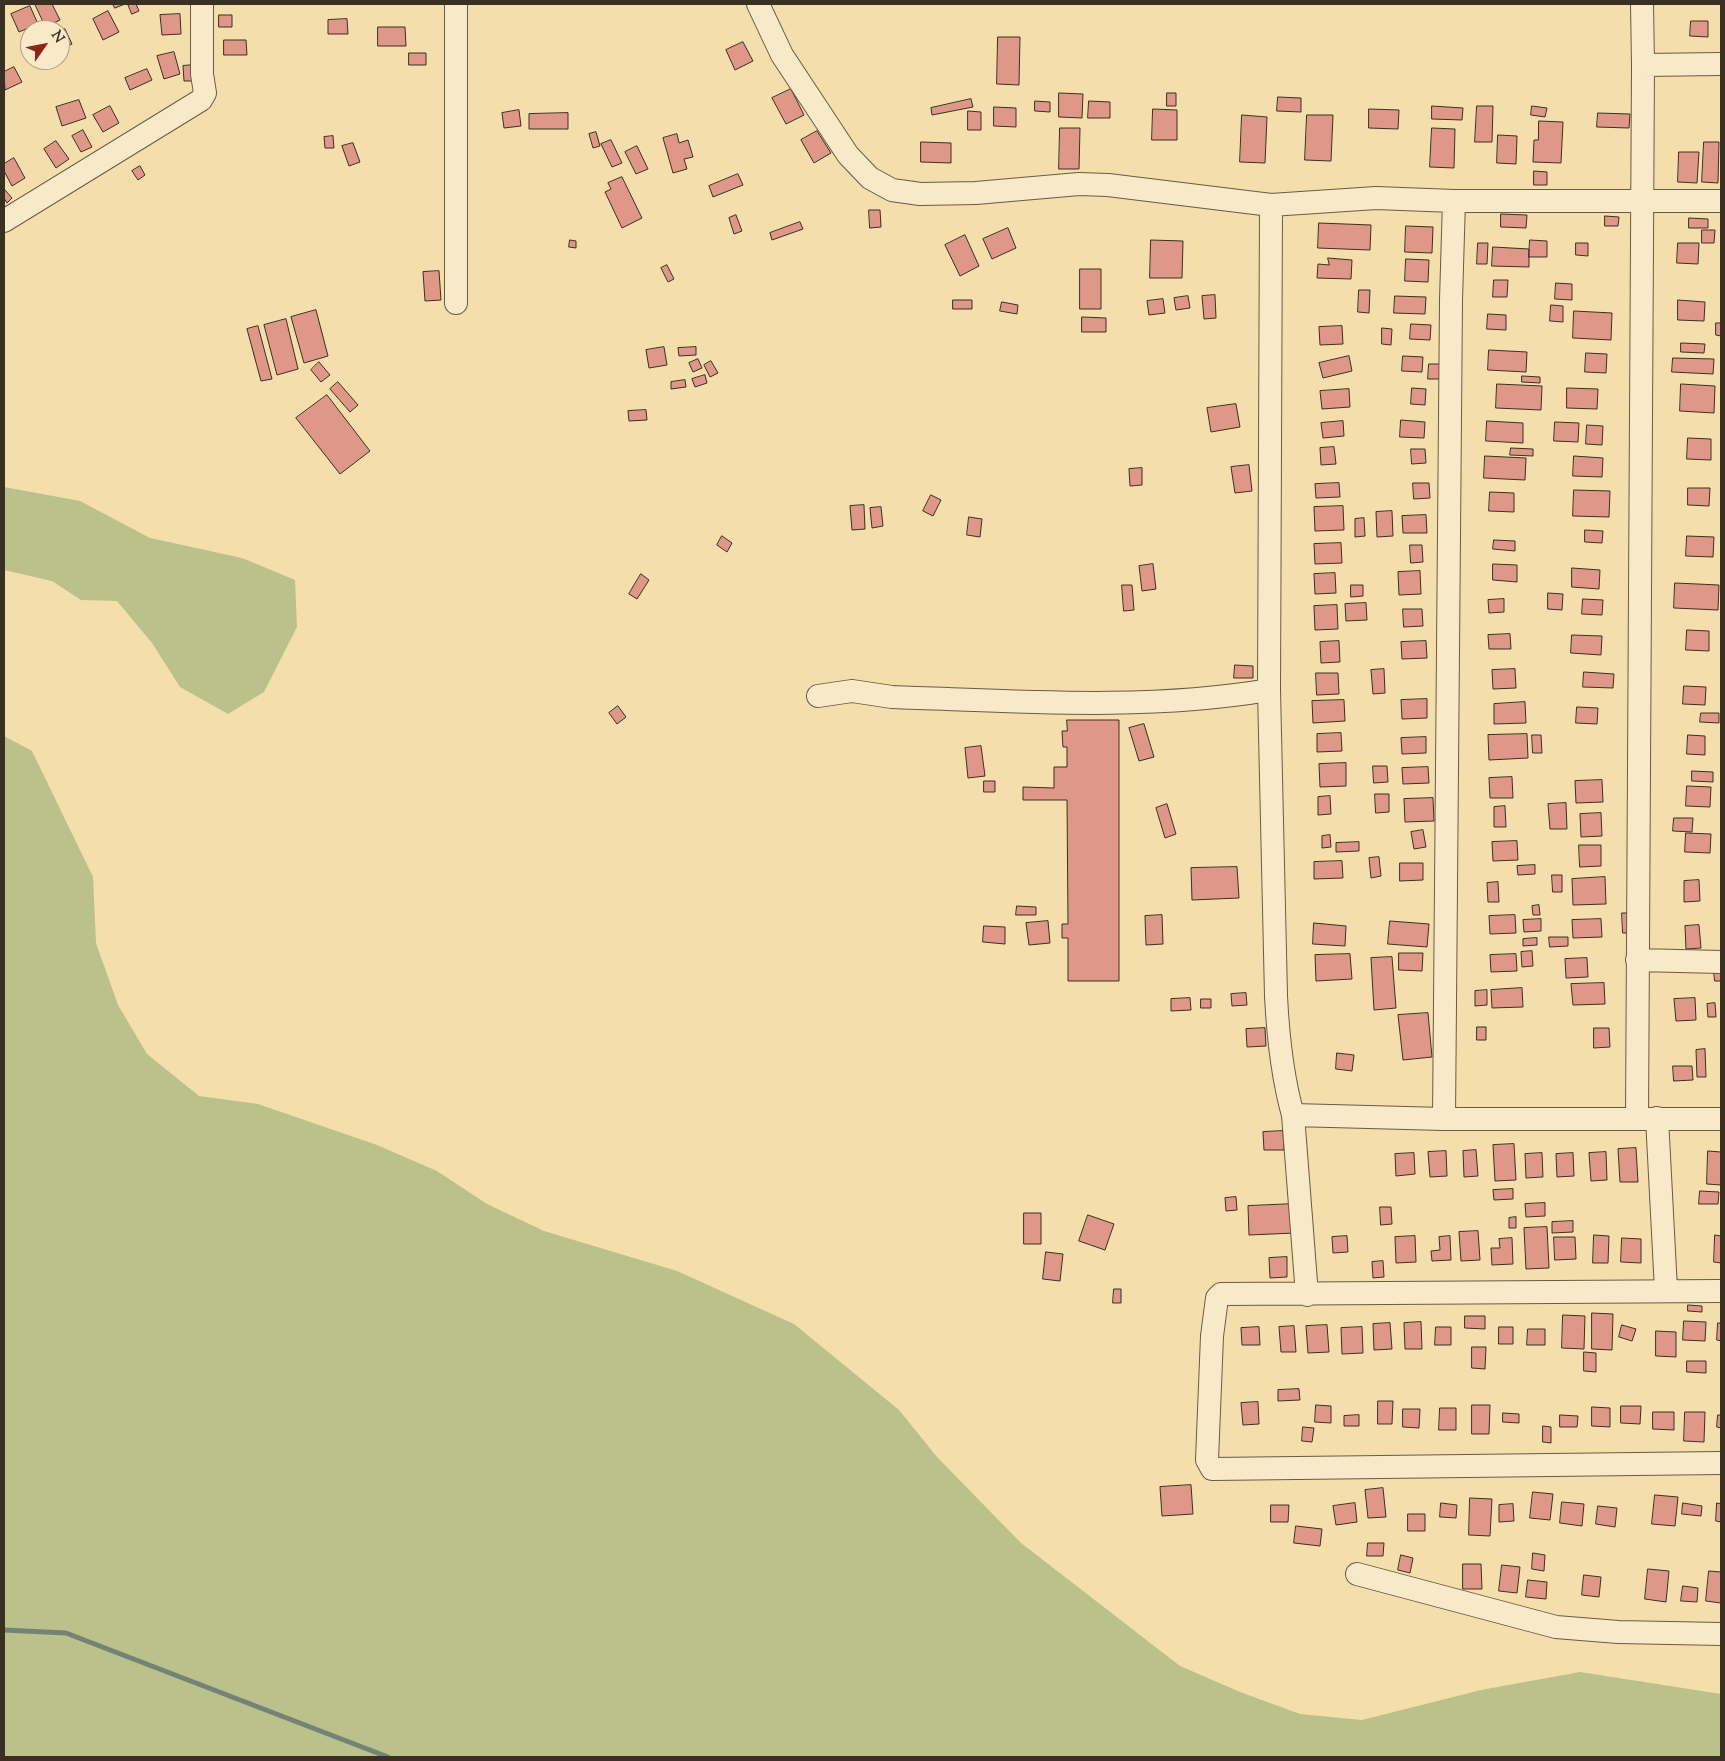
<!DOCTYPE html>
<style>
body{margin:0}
#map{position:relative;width:1725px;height:1761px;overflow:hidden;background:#f4deac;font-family:"Sorts Mill Goudy",serif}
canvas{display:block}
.frame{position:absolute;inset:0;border:5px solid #3a2f23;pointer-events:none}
.north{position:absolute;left:20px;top:20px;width:50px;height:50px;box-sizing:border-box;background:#f8eac9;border:1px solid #ac9f87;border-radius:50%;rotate:57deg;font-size:14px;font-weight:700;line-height:20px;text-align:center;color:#3a2f23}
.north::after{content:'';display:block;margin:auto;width:18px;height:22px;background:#8f2418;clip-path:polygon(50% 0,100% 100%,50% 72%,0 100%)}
</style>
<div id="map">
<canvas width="1725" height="1761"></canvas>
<div class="frame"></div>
<div class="north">N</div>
</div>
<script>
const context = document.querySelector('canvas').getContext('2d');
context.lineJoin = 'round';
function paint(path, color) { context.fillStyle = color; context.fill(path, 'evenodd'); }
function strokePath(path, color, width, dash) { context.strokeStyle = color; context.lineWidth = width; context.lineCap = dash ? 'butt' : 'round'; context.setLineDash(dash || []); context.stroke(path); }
paint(new Path2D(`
 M4,487l76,14 70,37 92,20 53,22 2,47 -33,65 -36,22 -48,-27 -28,-44 -35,-42 -36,-1 -29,-19 -48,-11z
 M4,736l28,15 61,126 3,66 22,62 29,49 52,42 59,8 119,41 60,26 50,33 57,27 133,40 117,53 105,86 38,47 84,86 159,123 60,26 60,22 62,6 119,-30 99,-18 141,22v63h-1717z`), '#bac18a');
strokePath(new Path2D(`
 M4,1630l62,3 322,124`), '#758376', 5);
const building = new Path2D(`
 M35,4h17l8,16 -14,7z
 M113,4h12l-10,4z
 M128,4h8l3,7 -7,3z
 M30,6l8,18 -19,8 -8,-18z
 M108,11l11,21 -16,8 -10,-21z
 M180,14l1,20 -19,1 -2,-20z
 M219,15h13v12h-13z
 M347,19l1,15h-20v-14z
 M1691,21h17v16l-18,-1z
 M378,27h27l1,19h-28z
 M65,29l7,15 -11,5 -1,-18z
 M998,37h22l-1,48 -22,-1z
 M224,40h22l1,15h-23z
 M743,42l10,19 -18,9 -9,-20z
 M174,52l6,22 -16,5 -7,-23z
 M409,53h17v12h-17z
 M193,65l1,16h-10l-1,-15z
 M14,67l8,15 -17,8 -1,-18z
 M147,69l5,11 -22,10 -5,-12z
 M791,89l13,26 -18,9 -14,-26z
 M1059,93l24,1 -1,24 -23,-1z
 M1167,93h9v13h-9z
 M1278,97l23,1v14l-24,-1z
 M971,99l2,8 -41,8 -1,-7z
 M79,100l7,18 -24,8 -6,-19z
 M1035,101l15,1v10l-15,-1z
 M1089,101l21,1v16h-22z
 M110,106l9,17 -16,9 -10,-17z
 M1432,106l31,2 -1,12 -30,-1z
 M1477,106h16l-1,36h-17z
 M1532,106l15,2 -2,9 -14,-2z
 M994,107l22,1v19l-22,-1z
 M1153,109l24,1v30h-25z
 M1369,109l30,1 -1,19 -29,-1z
 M519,110l2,16 -17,2 -2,-15z
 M968,111l13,1v18h-13z
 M568,113v16h-39v-15z
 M1598,113l32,1 -1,14 -32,-1z
 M1242,115l25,2 -2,46 -25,-1z
 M1307,115h26l-2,46 -26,-1z
 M1539,121l24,1 -2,41 -28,-1 1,-22h4z
 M1060,128h20l-1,41h-20z
 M1432,128l23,1 -1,39 -24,-1z
 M83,130l9,17 -11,5 -9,-16z
 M817,131l14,22 -17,10 -13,-23z
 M596,132l4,14 -7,2 -4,-14z
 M677,134l2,9 9,-3 5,17 -9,2 3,10 -14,4 -10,-35z
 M1498,135l19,1 -1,28 -19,-1z
 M333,136l1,12h-9l-1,-11z
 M611,140l11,23 -10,4 -11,-23z
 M56,141l13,18 -13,9 -12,-19z
 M921,142l30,1v20l-30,-1z
 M1704,142h15l-1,41 -16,-1z
 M353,143l7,19 -11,4 -7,-20z
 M637,146l11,23 -12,5 -11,-22z
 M1679,152h20l-2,31 -19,-1z
 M14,158l11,20 -13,8 -8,-15v-7z
 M140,166l5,9 -7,5 -6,-9z
 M1534,171l13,1v13h-13z
 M738,174l5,11 -30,12 -4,-11z
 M622,177l20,41 -20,10 -17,-36 6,-3 -3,-6z
 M5,190l7,8 -5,5 -3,-5z
 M869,210h11l1,17 -11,1z
 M1501,214l26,1 -1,13 -25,-1z
 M736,215l6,16 -8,3 -5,-16z
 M1605,216l14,1 -1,9h-13z
 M1689,218l19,1v9h-19z
 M800,222l3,7 -31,11 -2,-7z
 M1319,223l52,2 -1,25 -52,-2z
 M1406,226l27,1 -1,26 -27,-1z
 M1008,228l8,20 -24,11 -9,-20z
 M1702,230h13l-1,13h-12z
 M965,235l14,31 -19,10 -15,-31z
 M570,240l6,1v7l-7,-1z
 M1151,240l32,1 -1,37h-32z
 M1530,240l17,1v16h-18z
 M1478,243h10l-1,21h-10z
 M1576,243h12v13l-12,-1z
 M1678,243h21l-1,21 -21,-1z
 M1493,247l36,2v18l-37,-1z
 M1328,258l24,2 -1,19 -34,-1 1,-14 11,1z
 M1406,259l23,1 -1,22 -23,-1z
 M667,265l7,14 -6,3 -7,-14z
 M1080,269h21v40h-21z
 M439,271l2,29 -16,1 -2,-29z
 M1494,280h14l-1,17h-14z
 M1556,283l16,1v16l-17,-1z
 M1359,290h11l-1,23 -11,-1z
 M1215,295l1,23 -12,1 -2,-23z
 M1188,296l2,12 -14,2 -2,-12z
 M1395,296l31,1 -1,17 -31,-1z
 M1163,299l2,14 -16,2 -2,-14z
 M953,300h19v9h-19z
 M1678,300l27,2 -1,19 -26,-1z
 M1002,302l16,3 -1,9 -17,-3z
 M1551,305l12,1v16l-13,-1z
 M316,310l12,46 -24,7 -13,-46z
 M1574,311l38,2 -1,27 -38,-2z
 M1488,314l18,1v15l-19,-1z
 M1082,317l24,1v14h-24z
 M286,319l12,50 -21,6 -13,-50z
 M1716,323h5v13l-5,-1z
 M1411,324l20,1 -1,15 -20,-1z
 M258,326l14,53 -11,2 -14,-52z
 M1342,326l1,18 -23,1 -1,-18z
 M1382,328l10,1 -1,16 -9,-1z
 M1681,343l24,1 -1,9 -23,-1z
 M664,347l3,18 -18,3 -3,-18z
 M696,347v8l-17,1 -1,-8z
 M1489,350l38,2 -1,20 -38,-2z
 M1586,353l21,1 -1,19 -21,-1z
 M1349,356l3,15 -29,7 -4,-15z
 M1403,356l20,1 -1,15 -20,-1z
 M1673,358l41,1 -1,15 -41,-2z
 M698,359l4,9 -9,4 -4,-9z
 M711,361l7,12 -8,4 -6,-12z
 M319,362l11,13 -9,7 -10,-12z
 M1429,364h12v15h-13z
 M705,375l2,8 -12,4 -3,-8z
 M1522,376l18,1v6l-18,-1z
 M685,380l1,7 -15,2v-7z
 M338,382l20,23 -8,7 -20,-23z
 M1497,384l45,2 -1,24 -45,-2z
 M1681,384l34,2 -1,27 -34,-2z
 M1412,388l14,1 -1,16 -14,-1z
 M1567,388l31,1 -1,20 -30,-1z
 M1349,389l1,18 -28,2 -2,-18z
 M327,395l43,56 -30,23 -44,-56z
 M1236,404l4,23 -29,5 -4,-24z
 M646,410l1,10 -18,1 -1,-10z
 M1401,420l24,2 -1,16 -24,-1z
 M1343,421l1,15 -21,2 -2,-15z
 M1487,421l36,2v20l-37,-2z
 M1555,422l24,1 -1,19 -24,-1z
 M1587,425l16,1 -1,19 -16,-1z
 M1688,438l23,1v21l-24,-1z
 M1334,447l2,17 -15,1 -1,-17z
 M1511,448l22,1v7l-23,-1z
 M1411,449h14l1,14 -14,1z
 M1485,456l41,2 -1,22 -41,-2z
 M1574,456l29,2 -1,19 -29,-1z
 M1249,465l3,26 -17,2 -4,-26z
 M1142,468v17l-12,1 -1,-17z
 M1339,483l1,14 -24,1 -1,-14z
 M1413,483h16l1,15 -16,1z
 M1688,488h22l-1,18 -21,-1z
 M1574,490l36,1 -1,26 -36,-1z
 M1490,492l24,1v19l-25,-1z
 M931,495l10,5 -8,16 -10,-5z
 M864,505l1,24 -13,1 -2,-24z
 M1343,506l1,24 -29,1 -1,-24z
 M881,507l2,19 -11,2 -2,-20z
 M1392,511l1,25 -16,1 -1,-25z
 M1426,515l1,18h-24l-1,-17z
 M969,517l13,2 -2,18 -13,-2z
 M1364,518l1,18 -10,1v-18z
 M1585,530l18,1 -1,12 -17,-1z
 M722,536l10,7 -5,9 -10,-7z
 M1687,536l27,1 -1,20 -27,-1z
 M1494,540l21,1v10l-22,-2z
 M1341,543l1,20 -27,1 -1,-20z
 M1410,545h12l1,17 -12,1z
 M1153,564l3,25 -14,2 -3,-25z
 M1493,564l24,1v17l-24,-2z
 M1572,568l28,2 -1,19 -27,-2z
 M1420,571l1,23 -22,1 -1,-23z
 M1335,573l1,20 -21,1 -1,-20z
 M641,574l8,6 -12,19 -8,-5z
 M1675,583l44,2 -1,25 -44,-2z
 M1122,585h10l2,25 -10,1z
 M1351,585h12v11l-12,1z
 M1548,593l15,1 -1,16 -14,-1z
 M1504,599v13l-15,1 -1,-13z
 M1583,599l20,1 -1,15 -20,-1z
 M1366,603l1,17 -21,1 -1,-17z
 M1337,605l1,24 -23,1 -1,-24z
 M1403,609h19l1,17 -19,1z
 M1687,630l22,1v20l-23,-1z
 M1510,634l1,15h-22l-1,-14z
 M1572,635l30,1 -1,19 -30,-2z
 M1339,641l1,21 -19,1 -1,-21z
 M1426,641l1,17 -25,1 -1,-17z
 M1235,665l18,1v12h-19z
 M1384,669l1,24 -12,1 -2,-24z
 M1515,669l1,19 -23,1 -1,-19z
 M1584,672l30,2 -1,14 -30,-1z
 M1316,673h22l1,21 -22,1z
 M1684,686l22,1 -1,18 -22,-1z
 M1427,699v19l-25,1 -1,-19z
 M1344,700l1,21 -32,2 -1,-22z
 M1525,702l1,21 -32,1v-20z
 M618,706l8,11 -9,7 -8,-11z
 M1577,707l21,1 -1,16 -21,-1z
 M1701,713h18v10l-19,-1z
 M1067,720h52v261h-51v-43h-6v-14h6l-1,-124h-44v-13l31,1v-21h13v-20h-4l-1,-16h5z
 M1144,724l10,33 -15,4 -10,-33z
 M1341,733l1,18 -25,1v-18z
 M1527,734l1,24 -39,2 -1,-25z
 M1532,735h9l1,18h-9z
 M1688,735l17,1v19l-18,-1z
 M1426,737v16l-24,1 -1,-16z
 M981,746l4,30 -17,2 -3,-30z
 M1346,763v23l-26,1 -1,-23z
 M1373,766h14l1,16 -14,1z
 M1428,767l1,16 -26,1 -1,-16z
 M1692,771l21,1v10l-21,-1z
 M1512,777l1,21h-23l-1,-20z
 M1602,780l1,22 -27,1 -1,-22z
 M984,781h11v11h-11z
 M1687,786l24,1 -1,20 -24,-1z
 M1375,794h14v18l-13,1z
 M1330,796l1,18 -13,1v-18z
 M1433,798l1,23 -29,1 -1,-23z
 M1566,803l1,26h-17l-2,-25z
 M1167,804l9,30 -11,4 -9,-30z
 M1505,806l1,21h-12v-20z
 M1601,813l1,23 -21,1 -1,-23z
 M1674,818h19l-1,14 -19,-1z
 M1423,830l3,17 -12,2 -3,-17z
 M1686,833l25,1 -1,19 -25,-1z
 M1330,835l1,12 -9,1v-12z
 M1517,841l1,19 -25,1 -1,-19z
 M1359,842v9l-23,1v-9z
 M1579,845h22v21l-21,1z
 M1379,857l2,19 -10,2 -2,-20z
 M1342,861l1,17 -29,1v-17z
 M1400,863h23v17l-23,1z
 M1535,865v9l-17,1 -1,-9z
 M1237,867l2,31 -47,2 -1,-32z
 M1552,875h10v17h-9z
 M1605,877l1,27 -33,1 -1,-26z
 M1699,880l1,21 -16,1v-21z
 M1498,882l1,20h-11l-1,-19z
 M1539,905l1,10h-7l-1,-9z
 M1017,906l19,1v8h-20z
 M1622,913h10l1,20h-10z
 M1162,915l1,29 -17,1 -1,-29z
 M1515,915l1,18 -26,1 -1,-18z
 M1541,919v12l-17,1 -1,-12z
 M1601,919l1,18 -29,1 -1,-18z
 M1048,921l2,22 -21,2 -3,-22z
 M1390,921l39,3 -2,23 -39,-3z
 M1314,923l32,3 -1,20 -32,-2z
 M1699,925l2,23 -15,1 -1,-23z
 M984,926l21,1v17l-22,-2z
 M1549,937h19v9l-18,1z
 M1537,938v7l-14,1v-7z
 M1532,951l1,15 -11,1 -1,-15z
 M1399,953h24l-1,18 -23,-1z
 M1350,954l2,25 -36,2 -1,-26z
 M1516,954l1,17 -26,1 -1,-17z
 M1392,957l4,51 -22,2 -3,-52z
 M1587,958l1,19 -22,1 -1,-19z
 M1714,972h7v9h-6z
 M1604,983l1,21 -32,1 -2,-21z
 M1522,988l1,19 -31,1 -1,-18z
 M1487,990v15l-12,1v-15z
 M1246,993l1,12 -15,1 -1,-12z
 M1190,998l1,12 -20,1v-12z
 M1695,998l1,22 -20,1 -2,-22z
 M1201,999h10v9h-10z
 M1715,1003l1,14h-8l-1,-13z
 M1428,1013l4,44 -29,3 -5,-45z
 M1477,1027h9v13h-9z
 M1265,1028l1,18 -19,1 -1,-18z
 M1594,1028h15l1,19 -16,1z
 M1705,1049l1,28h-9l-1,-27z
 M1337,1053l17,2 -2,16 -16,-2z
 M1673,1066h19l1,14 -19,1z
 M1283,1131l1,19h-20l-1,-18z
 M1514,1144l2,36 -21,1 -2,-36z
 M1636,1148l2,34h-18l-2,-33z
 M1476,1150l2,26 -14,1 -1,-26z
 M1446,1151l1,25 -17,1 -2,-25z
 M1708,1151l13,1v33l-14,-1z
 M1606,1152l1,28 -16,1 -2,-28z
 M1414,1153l1,21 -19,2 -1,-22z
 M1542,1153l1,24 -17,1 -1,-24z
 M1573,1153l1,23 -17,1 -1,-23z
 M1513,1189v10l-19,1 -1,-10z
 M1700,1191l19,1 -1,12h-19z
 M1236,1197l1,13 -11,1 -1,-13z
 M1545,1203v13l-19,1 -1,-13z
 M1294,1204l1,29 -46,2 -1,-29z
 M1380,1207h11l1,17 -11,1z
 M1024,1213h17v31h-17z
 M1088,1215l26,9 -9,26 -26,-9z
 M1516,1217v11h-7v-10z
 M1573,1221v11l-21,1v-11z
 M1547,1227l2,41 -23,1 -2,-41z
 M1478,1231l2,29 -19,1 -2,-29z
 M1594,1235l15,1 -1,27h-15z
 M1715,1235l6,1v27l-7,-1z
 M1347,1236l1,16 -15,1 -1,-16z
 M1415,1236l1,26 -20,1 -1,-26z
 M1450,1236l1,24 -19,1 -1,-10 9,-1 -1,-13z
 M1554,1237h21l1,22 -21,1z
 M1512,1238l1,26 -21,1 -1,-17h9l-1,-9z
 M1622,1238l19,1v24l-20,-1z
 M1046,1252l17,2 -3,27 -17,-2z
 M1287,1257v20l-17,1 -1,-20z
 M1383,1261l1,16 -11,1 -1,-16z
 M1114,1289h7v14h-8z
 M1688,1305l14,1v6l-14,-1z
 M1592,1313l21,1 -1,36 -20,-1z
 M1563,1315l22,1 -1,33 -22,-1z
 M1465,1316h20v13l-20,-1z
 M1684,1321l22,1 -1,19 -22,-1z
 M1421,1322l1,27h-17l-1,-26z
 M1390,1323l2,26 -18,1 -1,-26z
 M1718,1323h3v18l-4,-1z
 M1327,1325l2,27 -21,1 -2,-27z
 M1622,1325l14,4 -4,12 -13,-4z
 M1294,1326l2,26h-15l-2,-25z
 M1259,1327l1,18h-18l-1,-17z
 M1362,1327l1,26 -21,1 -1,-26z
 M1436,1327h15v18h-16z
 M1499,1327h14v17h-14z
 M1528,1329h17v16h-18z
 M1656,1331l20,1v25l-20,-1z
 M1472,1347h14l-1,22 -13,-1z
 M1584,1352l12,1v19l-12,-1z
 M1687,1361h19v12l-19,-1z
 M1299,1389l1,11 -22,1v-11z
 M1378,1401h15l-1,23h-14z
 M1258,1402l1,22 -16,1 -2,-22z
 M1316,1405l15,1v17l-16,-1z
 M1472,1405h18l-1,29h-17z
 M1621,1406h20l-1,18 -19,-1z
 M1592,1407l18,1v19l-18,-1z
 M1440,1408h16v22h-17z
 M1403,1409h17l-1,19 -16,-1z
 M1653,1412h21v18l-21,-1z
 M1685,1412h20l-1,30 -20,-1z
 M1503,1413l16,1v9l-16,-1z
 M1359,1415v11h-15v-10z
 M1560,1415l18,1 -1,11h-17z
 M1718,1415h3v13l-4,-1z
 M1543,1426l8,1v16l-8,-1z
 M1303,1427l11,1 -2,14 -10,-1z
 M1191,1485l2,29 -31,2 -2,-29z
 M1383,1488l3,29 -18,1 -3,-28z
 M1533,1492l20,2 -3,26 -20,-2z
 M1655,1495l23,2 -3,29 -23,-2z
 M1470,1498l22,1 -2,37 -21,-1z
 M1562,1502l22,2 -2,22 -22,-3z
 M1355,1503l2,19 -21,3 -3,-19z
 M1441,1503l16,2 -1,13 -16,-1z
 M1683,1503l19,3 -1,10 -19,-2z
 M1717,1503l4,1v18l-5,-1z
 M1513,1504l1,17 -15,1v-17z
 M1271,1505h18l-1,17h-17z
 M1598,1506l19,2 -2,19 -19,-3z
 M1408,1514h17v17h-17z
 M1296,1526l26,3 -2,17 -26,-3z
 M1368,1543h16l-1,13h-16z
 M1533,1553l12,2 -1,16 -12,-2z
 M1401,1555l12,3 -3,15 -12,-3z
 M1463,1564h18l1,25h-19z
 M1502,1565l18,2 -3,26 -18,-2z
 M1648,1569l21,2 -3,31 -21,-3z
 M1709,1571l12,1v31l-15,-2z
 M1584,1575l17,2 -2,20 -17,-2z
 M1528,1580l19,2 -1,17 -20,-2z
 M1683,1586l15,2 -1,14 -16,-1z`);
paint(building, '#df9887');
strokePath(building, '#3a2f23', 1);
const minor = new Path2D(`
 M456,4v299
 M758,4l24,51 66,100 22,23 22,12 28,4 56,-1 103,-9 29,1 163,20 105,-7 78,3h267
 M1643,65l78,-1
 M1271,205l-2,485 7,306c2,40 6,80 17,119l14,180
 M4,221l197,-121 4,-7 -3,-19v-70
 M818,696l34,-5 40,6c125,4 252,14 377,-7
 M1637,960l84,2
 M1293,1115l151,4h277
 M1637,1117l6,-1052 -1,-61
 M1657,1118l9,172
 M1444,1119l7,-819 3,-99
 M1721,1291l-500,3 -4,4 -5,38 -5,124 5,9 509,-6
 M1357,1574l199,53 62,5 103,2`);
strokePath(minor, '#685b45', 24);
strokePath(minor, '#f8eac9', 22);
</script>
